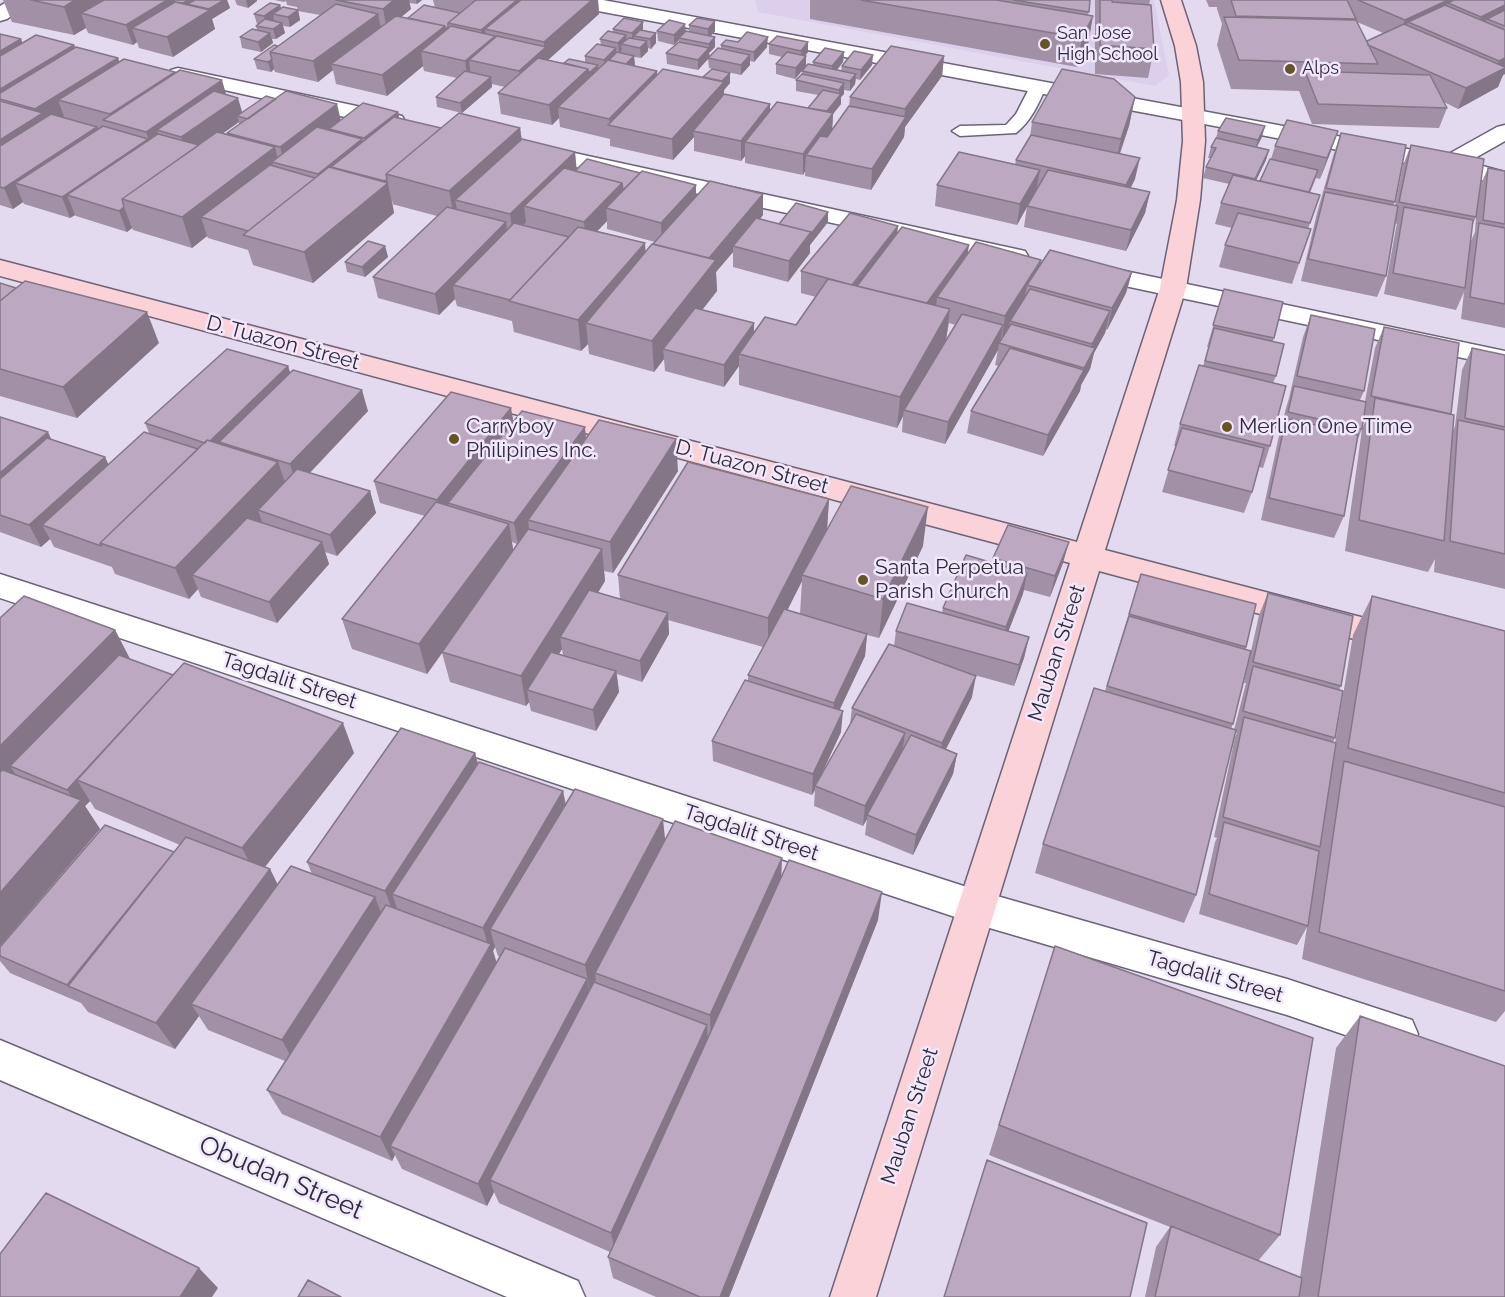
<!DOCTYPE html>
<style>
body{margin:0}
canvas{display:block;background:#e4daf0}
</style>
<canvas width="1505" height="1297"></canvas>
<script>
const context = document.querySelector('canvas').getContext('2d');
context.lineJoin = 'round';
function paint(path, color) { context.fillStyle = color; context.fill(path, 'evenodd'); }
function strokePath(path, color, width, dash) { context.strokeStyle = color; context.lineWidth = width; context.lineCap = dash ? 'butt' : 'round'; context.setLineDash(dash || []); context.stroke(path); }
function write(font, color, halo, rows, align = 'center') {
  context.font = font + ' Raleway,sans-serif'; context.lineWidth = 5; context.setLineDash([]); context.textBaseline = 'middle'; context.strokeStyle = halo; context.fillStyle = color; for (const [text, x, y, turn = 0] of rows) {
    context.save(); context.translate(x, y); context.rotate((+turn || 0) * Math.PI / 180); context.textAlign = isNaN(turn) ? turn : align; if (halo) context.strokeText(text, 0, 0); context.fillText(text, 0, 0); context.restore();
  }
}
paint(new Path2D(`
 M755,0h399l15,75 -14,11 -397,-74z`), '#dccfec');
const lane = new Path2D(`
 M1038,81l8,5c-7,18 -15,35 -30,47l-56,3 -8,-5 8,-5 46,-1 10,-11 16,-31z`);
const street = new Path2D(`
 M10,0h24l-27,19 -7,2v-15z
 M561,0h42l842,156 52,-29 8,-2v16l-37,21 37,10v14l-59,-15 -252,-49 -623,-116 -7,-2z
 M178,68l216,46 8,2 3,5 -3,5 -8,2 -223,-50 -4,-4 4,-4z
 M533,144l483,105 9,2 3,5 -3,5 -9,2 -491,-107 -3,-5 3,-5z
 M1087,263l418,88v16l-427,-91 -4,-5 4,-5z
 M0,574l976,316 311,89 125,41 6,14 -6,14 -14,5 -111,-38 -311,-91 -976,-326z
 M0,1040l578,241 7,16h-78l-507,-217z`);
const secondary = new Path2D(`
 M1161,0h20l15,46 7,36 2,59 -5,59 -14,88 -81,262 294,77 12,3 4,9 -4,9 -12,3 -300,-80 -223,726h-46l240,-734 -1070,-287v-16l1077,282 83,-254 17,-88 6,-59 -2,-59 -6,-36z`);
strokePath(lane, '#6c6377', 3);
strokePath(street, '#6c6377', 3);
strokePath(secondary, '#6c6377', 3);
paint(lane, '#fff');
paint(street, '#fff');
paint(secondary, '#fad2d8');
paint(new Path2D(`
 M3,0h224l3,8 -18,11 3,10 -42,28 -34,-9 -2,-6 -4,3 -45,-12 -2,-5 -12,7 -62,-13z
 M235,0h22v1l-9,7 -11,-3z
 M274,0h148l-5,4 -8,-1 2,6 -10,8 7,1 27,-10 -2,-8h165l1,14 -51,46 16,3 21,-1v-6l16,-11 -1,-6 13,-7v-3l30,-7v8l13,3v10l-5,6 -3,-1v3l-7,7 -7,-1 1,9 22,5v3l46,3 27,-4v10l-6,7v5l46,9v6l38,-2 10,-13 -22,-4v-11l6,-5v-4l11,-6v-3l31,-10 -1,10 -6,8 4,1 1,-5 30,-1 -12,15 -4,-1 -1,5 -5,7 -6,-1v4l-3,3v7l-8,10 -1,15 17,-23 1,-9 94,-41 -2,20 -37,51 -1,10 -33,53 -66,-14v-5l-2,4 -58,-12v-7l-4,5 -47,-10v-14l-21,23 -63,-14v-7l-50,-12 -1,-9 -7,7 -51,-11 -3,-21 7,-6 -13,-3v3l-30,26 -25,-6 -1,-10 21,-19 -33,-7 -1,-5 -36,30 -51,-12 -3,-14 -15,12 -43,-10 -1,-3 -3,3 -14,-3 -3,-10 24,-13 42,-31 -22,-4 -1,-4 -10,-2 -1,-4 -2,1z
 M810,0h280l-2,16v29l-11,22 -267,-48z
 M1095,0h55l-1,5 5,44 -6,29 -53,-4z
 M1206,0h299v74l-2,1 -5,12 -40,22 -14,-7 3,6 -8,20 -127,-4 -13,-33 -68,-2 -14,-44 5,-21 -5,-15v-2h-8zM1357,22l26,11 -16,8z
 M280,5l1,3 17,2 2,10 -10,7 -7,-1 2,7 -9,6h-4l1,4 -12,9 -19,-4 -2,-11 17,-7 -1,-4 2,-2h-1l-3,-10z
 M715,21v10l-4,5 4,11 -6,6 1,4 11,-8v-4l46,2 -13,15 -4,-1v4l-9,10 -32,-7 -1,-9 -10,11 -31,-6 -1,-11 13,-11v-2l-5,5 -16,-4 -1,-10h32v-6z
 M0,34l21,5 1,4 52,2 1,3 44,13 56,12 51,21 16,18 99,8 57,-8 1,6 42,10h79l2,12 53,12 1,17 120,27 67,19 -3,4 19,5 49,-2 -18,23v8l-22,29 -55,-15v-15l-17,20 1,19 -15,19 52,22 42,-7 20,-28 -15,-4v-22l96,-37 70,20 74,6v4l91,8 -6,21 -19,37 -1,-1 -1,4 -11,20 -4,16 -9,16 -1,6 -37,65 -76,-23 4,-22 28,-45 -4,-1 3,-15 -53,94 -43,-12 1,-16 -6,12 -158,-43v-19l-15,21 -59,-16 -1,-12 -10,13 -65,-18 -1,-10 -7,7 -67,-19 -2,-11 -55,-15 -2,-7 -16,16 -61,-17 -5,-21 64,-61 -45,-12v-4l2,13 -81,70 -60,-18 -5,-15 -40,-12 -1,-2 -15,12 -59,-18 -1,-2 -5,4 -51,-16 -1,-1 -5,3 -46,-14 -1,-2 -10,7 -13,-4zM239,122v3l-12,8 1,2 -5,-2zM607,221v8l48,13 -10,10v-9l-48,-12zM949,323l7,2 -10,15z
 M808,42v10l-3,4h1v10l-11,13 -19,-5v-10l6,-7 -13,-3v-10z
 M1135,97l-6,29 -9,28 15,25 -5,9 20,4 -5,21 -19,38 -102,-24 3,-21 -10,19 -82,-19 2,-21 78,-20 1,-5 14,-23 2,-15z
 M1218,131l44,6 -5,10 12,3 -3,10 -10,20 3,1 12,-22 4,-13 56,5 -11,28 -4,-1 -6,15 10,2 -12,34h3l-19,55 -73,-17 6,-22 7,-17 -17,-4 6,-21 8,-19 -26,-6 3,-11 5,-9h-3l3,-11 5,-9z
 M1341,133l54,69 -2,3 2,1 8,-41 8,-20 69,41 8,-18 17,3v157l-44,-9 3,-27 -8,18 -72,-16 12,-66 1,-4 -2,-1 -9,53 -9,21 -76,-16 16,-68 17,-60zM1476,217l-1,15 -4,9 1,-15z
 M385,246l3,11 -23,20 -18,-5 -2,-10z
 M0,283l159,60 -82,75 -77,-22z
 M1224,289l59,13 -10,39 3,35 -3,7 -3,63 -7,22 -4,-1 -7,25 -8,21 -82,-21 14,-46h-2l6,-22 23,-58 6,-19h-2z
 M1311,315l53,76 -4,9 5,1 10,-53 9,-21 67,87 2,17 2,-5 7,-56 10,-22 33,7v234l-71,-17 1,-13 -7,13 -83,-21 17,-122 5,-11 -4,-1 -1,12 -5,12 -13,75 -10,22 -73,-18 17,-80 8,-32 3,-10 14,-61z
 M288,366l2,7 78,38 -58,62 60,18 6,22 -39,43 -12,-4 4,12 -52,59 -76,-26 -3,-8 -9,10 -74,-25 -3,-7 -58,-20 -4,-8 -9,8 -41,-15v-115l52,23 53,17 3,8 41,-32 -4,-10z
 M513,422l73,16 92,33 -65,102 -9,-2 1,10 -7,12 22,6 -2,-24 211,-76 -2,30 96,17 -44,92 -12,-3 -2,21 -26,54 2,22 -18,39 27,-47 2,-16 42,-62 2,-15 46,-18 1,-5 49,-45 1,-5 70,5 -13,34 -26,-7 -16,41 21,6 -5,21 -10,28 -47,-13 5,24 -26,52 11,5 -4,20 -40,81 -48,-20 2,-16 -4,7 -49,-20 1,-16 -3,5 -99,-34 -1,-20 36,-60v-6l15,-28 -95,-27 1,14 -27,48 -25,-8 2,18 -23,39 -65,-20 -2,-9 -3,4 -76,-24 -8,-29 -15,21 -75,-25 -10,-30 83,-103 -45,-13 -6,-22zM512,542l5,2 -4,6zM802,581l-2,33 -13,-4zM562,649l1,6 -4,-1z
 M1141,574l105,73 -13,77 -2,5 3,1 12,-47h-2l15,-68 9,-22 73,93 -2,4 -4,48 -2,4 2,1 18,-108 19,-39 133,35v380l-9,11 -194,-63 5,-32 -10,18 -98,-31 16,-72 2,-4 -3,-1 21,-100 2,-4h-2l-39,162 -12,28 -149,-50 8,-29 62,-153z
 M0,618l115,12 15,29 224,94 -89,114 5,2 7,15 35,-10 -5,-12 168,-109 3,10 85,28 3,13 99,36 117,37 96,43 -149,377h-73l-43,-19 -5,-21 2,-5 -111,-49 -5,-11 -7,14 -85,-37 -7,-14 -3,6 -110,-47 -15,-24 18,-29 -77,-31 -9,-14 -24,33 -87,-37 -7,-9 -71,-30 -10,-12v-14l174,-95 6,-7 -85,-36 -5,-8 -5,5 15,23 -100,117zM495,947l3,9 2,1 -3,6 -4,-12z
 M1055,946l225,289 -22,26 42,16 36,-229 24,-32 145,281h-360l11,-50 14,-20 -181,-72z`), '#a290a6');
paint(new Path2D(`
 M75,0h54l-48,13 5,15 -12,7 -10,-28z
 M167,0h7l5,16 -47,12 5,14 -4,3 -7,-20z
 M189,0h15l-22,9 -2,-4z
 M224,0h3l3,8 -18,11 3,10 -42,28 -6,-20z
 M246,0h11v1l-9,7z
 M394,0h15l2,9 -24,20 -4,-20z
 M416,0h6l-5,4z
 M517,0h20l-52,29 2,13 8,-6 3,19 -29,5 2,18 -3,3 -3,-20 18,-15 -2,-16z
 M592,0h6l1,14 -51,46 -26,31 -3,-20 25,-22v-7z
 M1448,0h25l-25,3 -7,16 -33,3 -5,16 -5,2 7,-20z
 M280,5l3,10 -10,-1 1,7 -7,5 -3,-10z
 M1505,5v16l-18,-2 -5,14 -8,3 7,-19z
 M298,10l2,10 -10,7 -2,-10z
 M378,14l4,19 -51,31 2,6 -15,12 -5,-21z
 M1093,16l-5,29 -11,22 5,-29z
 M715,21v10l-7,8v-10z
 M643,22v10l-9,4 1,5 -3,2v-10z
 M282,23l3,10 -9,6 -3,-10z
 M685,24l1,10 -7,4v2l-5,5v-10z
 M445,26l3,1 2,10 -29,14 2,15 -36,30 -5,-21z
 M270,33l3,10 -12,9 -3,-10z
 M656,33v10l-5,6 -1,-10z
 M626,35l1,10 -6,-1 1,6 -3,3 -1,-10z
 M715,37v10l-6,6 1,5h-2v1l-10,11v-10l11,-12v-4z
 M768,37l-1,10 -13,15v-10z
 M21,39l7,20 -28,19v-27z
 M647,41l1,10 -7,7 -1,-10z
 M808,42v10l-7,9v-10z
 M74,45l8,20 -82,34v-10z
 M616,48l1,10 -12,12 -1,-10z
 M844,52l-1,10 -11,14v-10z
 M750,55v10l-9,10v-10z
 M873,55l-1,10 -12,15 1,-10z
 M634,56l1,10h-11z
 M806,56v10l-11,13 1,-11z
 M944,56l-2,20 -37,51 -1,10 -33,53 1,-21 32,-49 1,-11z
 M118,58l7,20 -67,22 6,16 -64,40v-16l38,-23 -3,-8z
 M1505,58v16l-2,1 -5,12 -40,22 8,-21 28,-14 5,-13z
 M272,59l2,10 -3,3 -3,-10z
 M598,65l1,10 -41,32 1,11 -7,7 -3,-20 39,-36z
 M657,71l1,20 -48,34 -1,-6z
 M175,72l6,20 -68,31 -3,-9z
 M730,73v10l-6,7v12l-31,29 1,6 -21,23 -1,-21z
 M856,74l-1,10 -5,7v-10z
 M491,77l1,10 -30,26 -2,-10z
 M222,80l6,21 -71,29 5,16 -9,6 -7,-20z
 M844,83v11l-3,3v7l-8,10 -1,19 -26,22 -1,16 -2,4v-21l21,-39 15,-18v-7z
 M1135,97l-6,29 -15,43 7,-30z
 M238,98l6,20 -7,-2 2,6 -51,36 -7,-21z
 M337,104l5,21 -13,4 2,4 -46,32 -5,-18z
 M770,104v20l-25,18v14l-4,5v-20z
 M398,112l4,20 -33,27 -5,-21z
 M1265,126l-3,11 -7,13 3,-10z
 M97,127l8,21 -90,35 8,19 -10,7 -9,-21z
 M520,128l4,30 -69,42 4,18 -4,3 -6,-30z
 M1338,131l-7,20 -11,28 7,-21z
 M148,139l7,20 -88,36 8,20 -5,3 -8,-21z
 M362,139l5,21 -47,23 -2,-9z
 M275,147l4,17 -7,-2 6,20 -77,35 6,19 -15,12 -10,-31z
 M1269,150l-3,10 -14,29 3,-10z
 M575,152l2,21 -53,33 2,16 -13,13 -3,-21z
 M1140,158l-5,21 -13,27 4,-21z
 M1040,170l-4,21 -19,34 3,-21z
 M387,179l7,34 -81,70 -9,-31 82,-67 -1,-4z
 M622,183l1,7 -17,18 1,13 -21,22 -2,-21z
 M696,185v21l-34,38 -1,-21z
 M1150,192l-5,21 -19,38 5,-21z
 M763,194v21l-26,32 -4,-1v6l-17,20 1,19 -47,60 -7,-2 1,10 -10,13 -2,-31 54,-79z
 M124,207l8,21 -5,4 -8,-21z
 M828,212v10l-18,23v8l-22,29 1,-21z
 M506,222l3,21 -56,42 2,14 -16,16 -4,-21z
 M898,226l-2,21 -32,41 -12,-2z
 M645,243l2,31 -61,49 2,21 -7,7 -3,-31z
 M969,245l-3,22 -29,30 -1,12 -11,-3z
 M385,246l3,11 -23,20 -3,-10z
 M1041,260l-3,21 -11,4 -3,17 -14,19 -1,5 -7,12 3,-22z
 M1132,272l-6,21 -19,37 5,-22z
 M950,309l-4,31 -42,70 -1,6 -6,12 3,-31z
 M1110,311l-5,22 -11,20 -4,16 -9,16 -1,6 -37,65 5,-21 34,-62 2,-5 4,-8 4,-16z
 M147,312l12,31 -82,75 -14,-31z
 M754,323v22l-15,9v12l-15,21v-22z
 M1003,325l-3,18h-1l-1,7 -53,94 3,-22z
 M288,366l7,22 -76,54 5,15 -17,-14z
 M362,390l6,21 -71,75 -7,-22z
 M511,408l4,22 -67,73 2,8 -8,10 -5,-21z
 M585,427l2,22 -59,71 1,9 -11,15 -4,-21z
 M48,432l10,22 -58,51v-32z
 M676,439l2,32 -65,102 -3,-31z
 M105,457l10,21 -73,47 8,14 -9,8 -12,-22z
 M278,462l11,32 -31,16 4,12 -56,58 -14,-5 6,14 -9,10 -14,-31z
 M370,491l6,22 -39,43 -7,-21z
 M829,499l-2,31 -25,45v6l-34,68v-31z
 M928,507l-5,39 -44,92 4,-39z
 M509,524l5,31 -72,97v1l-15,21 -8,-30z
 M322,542l7,22 -52,59 -8,-21z
 M1069,542l-6,21 -13,34 5,-21z
 M602,549l3,32 -37,58 -8,-2 2,12 -27,43 -8,-2 2,12 -3,4 -5,-30z
 M1027,573l-4,21 -21,54 4,-21z
 M668,613l1,21 -27,48 -2,-21z
 M115,630l16,31 -121,105 8,12 -18,-2v-30z
 M867,634l-2,22 -32,68 1,-21z
 M1029,637l-5,21 -10,28 5,-21z
 M616,671l3,21 -23,39 -3,-21z
 M976,676l-4,21 -33,66 3,-20z
 M843,711l-2,21 -25,54h-1v4l-3,5 1,-21z
 M343,723l11,30 -97,124 -15,-29z
 M905,733l-3,21 -35,61v4l-4,7 2,-20z
 M475,753l7,30 -90,111 7,20 -3,5 -11,-28z
 M957,754l-4,20 -40,81 3,-20z
 M77,780l13,21 -5,5 15,23 -100,117v-53l77,-88 -10,-15z
 M563,791l5,29 -78,109 5,18 -2,4 6,21 -109,174 5,9 -3,6 -12,-24 109,-188 -6,-21z
 M663,819l3,29 -71,125 1,7 -6,12 -5,-27z
 M174,852l-106,134 13,17 -14,-18z
 M782,858l-1,29 -70,154 -1,-26z
 M270,869l14,28 -93,107 8,12 -24,33 -19,-26z
 M882,892l-4,28 -149,377h-9z
 M375,897l11,28 -90,141 -14,-26z
 M587,979l5,26 -102,175 4,12 -7,14 -9,-22z
 M707,1025l1,26 -92,204 -5,-22z
 M199,1268l19,20 -6,9h-32z`), '#847687');
const building = new Path2D(`
 M31,0h44l-11,7z
 M104,0h63l-41,25 -45,-12z
 M174,0h15l-6,3 -8,-1h-1z
 M195,0h29l-15,9 -22,-5z
 M336,0h58l-11,9z
 M476,0h41l-36,30 -33,-7z
 M521,0h71l-48,42 -59,-13z
 M861,0h135l97,16 -11,22z
 M1013,0h77l-1,12z
 M1100,0h12v2l39,3 3,44 -54,-4z
 M1231,0h116l9,19 -120,-3z
 M1358,0h90l-43,20z
 M1454,0h51v5l-24,12 -33,-14z
 M175,2l35,8 -43,27 -35,-9z
 M270,3l10,2 -16,11 -10,-2z
 M336,4l42,10 -65,47 -43,-9z
 M424,5l36,8 -12,10v4l-3,2v-3l-37,-8z
 M1445,5l60,25v28l-6,3 -91,-39z
 M283,7l15,3 -10,7 -15,-3z
 M1505,10v16l-18,-7z
 M396,16l49,10 -63,49 -51,-11z
 M1224,17l132,3 22,44 -139,-4z
 M624,18l19,4 -11,11 -19,-4z
 M697,18l18,3 -7,8 -19,-4z
 M265,19l17,4 -9,6 -17,-3z
 M669,20l16,4 -11,11 -17,-4z
 M1404,24l101,43v1l-39,20 -98,-43 -1,-4z
 M451,26l44,10 -30,25 -44,-10z
 M252,29l18,4 -12,9 -18,-5z
 M640,30l16,3 -6,6 -16,-3z
 M608,31l18,4 -8,8 -18,-4z
 M686,31l29,6 -6,7 -30,-6z
 M747,32l21,5 -14,15 -33,-7 5,-5 12,2z
 M0,34l21,5 -21,12z
 M36,35l38,10 -74,44v-33z
 M497,36l49,11 -27,24 -50,-11z
 M777,36l31,6 -7,9 -32,-7z
 M629,38l18,3 -7,7 -19,-4z
 M679,42l30,6 -11,12 -32,-7z
 M597,44l19,4 -12,12 -19,-4z
 M274,45l4,1 -8,6 2,7 -4,3 -14,-3z
 M891,46l53,10 -39,53 -55,-12z
 M76,47l42,11 -83,51 -35,-10v-6z
 M718,48l32,7 -9,10 -33,-7z
 M825,48l19,4 -12,14 -19,-4z
 M854,51l19,4 -12,15 -19,-4z
 M617,52l17,4 -8,8 -17,-4z
 M787,52l19,4 -10,12 -20,-4z
 M538,58l50,11 -39,36 -51,-12z
 M124,59l51,13 -65,42 -52,-14z
 M569,59l29,6 -9,8 -1,-4 -24,-6z
 M608,60l49,11 -48,48 -51,-12z
 M808,64l48,10 -6,7 -48,-10z
 M663,69l61,13 -52,57 -64,-14z
 M712,69l18,4 -8,8 -19,-4z
 M1062,69l52,10 21,18 -14,42 -89,-17z
 M180,70l42,10 -76,52 -43,-12z
 M465,71l26,6 -31,26 -24,-6z
 M1305,71l125,4 17,33 -129,-4z
 M802,74l42,9 -5,7 -43,-10z
 M823,90l18,4 -14,17 -19,-3z
 M214,91l24,7 -57,39 -24,-7z
 M286,91l51,13 -57,43 -53,-14z
 M724,94l46,10 -29,37 -48,-10z
 M266,96l10,3 -28,20 -11,-3z
 M0,101l43,12 -43,27z
 M777,102l56,11 -30,41 -58,-12z
 M363,103l35,9 -34,26 -35,-9z
 M849,106l57,11 -34,52 -66,-14 14,-19 7,1z
 M459,113l61,15 -71,63 -63,-17z
 M51,114l46,13 -93,61 -4,-1v-41z
 M394,117l47,11 -55,46 1,5 -2,2 -54,-14z
 M1226,118l39,8 -7,14 -40,-9z
 M1287,120l51,11 -11,27 -52,-12z
 M103,126l45,13 -86,58 -47,-14z
 M317,127l45,12 -44,35 -46,-12z
 M217,132l58,15 -93,70 -60,-18z
 M1341,133l65,12 -11,57 -69,-14z
 M158,134l41,11 -77,54 2,8 -5,4 -52,-16z
 M1031,135l109,23 -14,27 -110,-25z
 M1216,138l53,12 -14,29 -49,-12 10,-19 -5,-1z
 M522,139l53,13 -65,62 -55,-14z
 M1411,145l73,14 -8,58 -77,-15z
 M959,152l81,18 -20,34 -83,-19z
 M587,159l53,14 -17,17 -1,-7 -47,-12z
 M1270,159l48,11 -9,22 -49,-11z
 M270,165l45,13 -67,53 -47,-14z
 M329,167l59,16 -84,69 -61,-17z
 M564,168l58,15 -38,39 -60,-16z
 M1488,168l17,3v53l-22,-4z
 M1048,170l102,22 -19,38 -104,-24z
 M642,171l54,14 -35,38 -55,-15z
 M1233,175l87,20 -10,28 -89,-20z
 M710,181l53,13 -54,64 -56,-14z
 M1325,192l73,14 -12,70 -78,-17z
 M796,203l32,9 -17,22v-2l-32,-8z
 M447,207l59,15 -71,72 -62,-17z
 M1404,207l69,13 -8,68 -72,-15z
 M850,213l48,13 -46,59 -51,-14z
 M1238,213l73,16 -12,34 -74,-18z
 M756,218l55,14 -22,29 -56,-15z
 M514,223l55,14 -59,63 -57,-15z
 M1479,223l26,5v76l-35,-7z
 M578,227l67,16 -67,77 -69,-19z
 M902,227l67,18 -42,58 -70,-17z
 M368,241l17,5 -23,21 -17,-5z
 M976,242l65,18 -36,56 -68,-19z
 M652,244l64,16 -64,81 -66,-18z
 M1050,250l82,22 -20,36 -85,-23z
 M828,279l122,30 -50,88 -161,-43 26,-37 31,8z
 M25,281l122,31 -84,75 -63,-18v-68z
 M0,283l16,5 -16,13z
 M1030,289l80,22 -18,33 -82,-23z
 M1224,289l59,13 -9,36 -61,-13z
 M695,308l59,15 -30,42 -61,-16z
 M962,314l41,11 -55,97 -44,-12z
 M1311,315l64,14 -11,62 -67,-15z
 M1011,324l84,24 -11,20 -85,-25z
 M1384,327l75,16 -8,71 -80,-18z
 M1214,328l70,16 -8,32 -71,-15z
 M1010,348l74,22 -36,65 -77,-24z
 M1472,348l33,7v72l-40,-9z
 M227,349l61,17 -78,75 -3,-1 -2,3 -60,-20z
 M1199,365l87,21 -16,60 -90,-22z
 M293,370l69,20 -72,74 -71,-22z
 M1294,386l72,16 -4,27 -74,-17z
 M451,392l60,16 -74,92 -63,-19z
 M1375,398l79,17 -10,126 -85,-21z
 M522,411l63,16 -71,96 -66,-20z
 M0,417l48,15 -48,41z
 M1286,418l72,17 -14,81 -75,-18z
 M599,420l77,19 -66,103 -82,-22z
 M1458,420l47,10v124l-55,-13z
 M1182,428l82,20 -12,44 -84,-22z
 M144,432l54,17 -98,94 1,3 -59,-21z
 M47,438l58,19 -76,68 -29,-10v-36z
 M207,440l71,22 -103,106 -75,-25z
 M688,462l141,37 -61,119 -150,-43z
 M297,469l73,22 -40,44 -72,-25z
 M851,486l77,21 -45,92 -81,-24z
 M436,502l73,22 -90,120 -77,-25z
 M247,518l75,24 -53,60 -77,-27z
 M1008,525l61,17 -14,34 -62,-18z
 M528,529l74,20 -81,127 -79,-24z
 M966,555l61,18 -21,54 -63,-19z
 M1141,574l115,30 -10,43 -117,-33z
 M589,590l79,23 -28,48 -80,-24z
 M1268,593l85,23 -12,70 -88,-24z
 M24,596l91,34 -115,116v-128z
 M1372,596l133,35v162l-157,-45z
 M907,603l122,34 -10,28 -123,-34z
 M784,609l83,25 -33,69 -86,-28z
 M1129,616l122,35 -18,73 -126,-38z
 M889,644l87,32 -34,67 -90,-35z
 M551,652l65,19 -23,39 -66,-20z
 M119,655l54,20 -106,115 -57,-24z
 M184,663l159,60 -101,125 -165,-68z
 M1253,666l90,25 -8,47 -92,-27z
 M745,680l98,31 -30,63 -101,-33z
 M1094,688l142,42 -40,165 -153,-51z
 M856,714l49,19 -40,73 -50,-20z
 M1244,717l92,26 -16,104 -97,-30z
 M401,728l74,25 -90,138 -78,-29z
 M911,735l46,19 -41,81 -49,-20z
 M1344,761l161,46v184l-186,-59z
 M479,762l84,29 -80,137 -91,-34z
 M3,770l78,30 -81,93v-121z
 M575,789l88,30 -78,146 -95,-36z
 M675,821l107,37 -72,157 -115,-42z
 M1224,822l95,29 -11,75 -99,-32z
 M105,825l69,27 -107,133 -67,-29v-9z
 M186,837l84,32 -114,154 -88,-37z
 M789,860l93,32 -162,405h-20l-92,-40z
 M291,866l84,31 -93,143 -91,-36z
 M386,905l105,39 -111,193 -113,-47z
 M1055,946l258,92 -33,197 -281,-110z
 M505,948l82,31 -109,205 -88,-38z
 M594,982l113,43 -96,208 -121,-53z
 M1360,1016l145,50v231h-187z
 M987,1160l160,63 -17,74h-186z
 M46,1193l153,75 -19,29h-180v-43z
 M1171,1226l131,52 -3,19h-144z
 M308,1280l33,17h-43z`);
paint(building, '#bca8c1');
strokePath(building, '#847687', 1.5);
for (const [x, y, r, color] of [
 [1045,44,6,"#655522"],
 [1290,69,6,"#655522"],
 [1227,427,6,"#655522"],
 [454,439,6,"#655522"],
 [863,580,6,"#655522"]
]) { const dot = new Path2D(); dot.arc(x, y, r, 0, 2 * Math.PI); context.fillStyle = color; context.fill(dot); strokePath(dot, '#f1e7fe', 2); }
write('18px', '#2f2b34', '#f1e7fe', [
 ["San Jose",1057,34],
 ["High School",1057,55],
 ["Alps",1302,69]
], 'left');
write('21px', '#2f2b34', '#f1e7fe', [
 ["D. Tuazon Street",283,343,15],
 ["D. Tuazon Street",752,467,15],
 ["Mauban Street",1057,653,-72],
 ["Tagdalit Street",289,681,18],
 ["Tagdalit Street",751,833,18],
 ["Tagdalit Street",1215,977,16],
 ["Mauban Street",910,1116,-72]
]);
write('21px', '#2f2b34', '#f1e7fe', [
 ["Carryboy",466,427],
 ["Philipines Inc.",466,451],
 ["Merlion One Time",1239,427],
 ["Santa Perpetua",875,568],
 ["Parish Church",875,592]
], 'left');
write('26px', '#2f2b34', '#f1e7fe', [
 ["Obudan Street",281,1178,23]
]);
</script>
